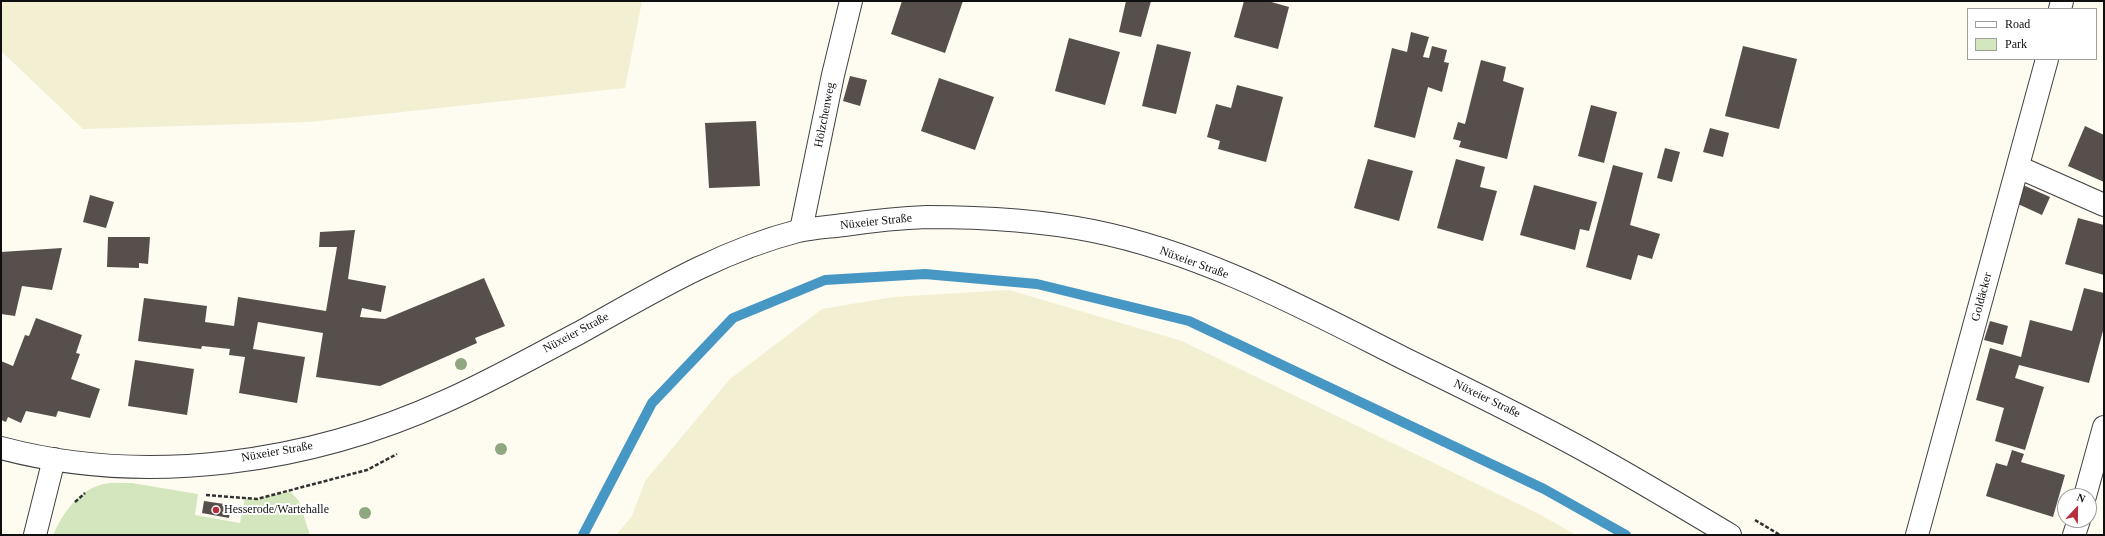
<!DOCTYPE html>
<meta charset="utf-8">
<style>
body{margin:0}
#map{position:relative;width:2105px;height:536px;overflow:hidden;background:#fefbf1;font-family:"Times New Roman",serif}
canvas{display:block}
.frame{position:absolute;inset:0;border:2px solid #0f0f0f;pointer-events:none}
.legend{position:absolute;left:1967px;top:8px;width:130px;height:52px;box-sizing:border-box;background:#fff;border:1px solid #9f9f9f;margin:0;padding:5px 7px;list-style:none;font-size:12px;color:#0f0f0f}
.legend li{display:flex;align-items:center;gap:8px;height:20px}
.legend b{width:20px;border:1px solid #9f9f9f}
.north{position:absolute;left:2057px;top:488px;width:40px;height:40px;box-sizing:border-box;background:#fff;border:1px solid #9f9f9f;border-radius:50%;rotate:22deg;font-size:11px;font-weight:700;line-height:16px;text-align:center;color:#0f0f0f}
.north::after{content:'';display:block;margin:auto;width:14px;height:18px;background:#b5303c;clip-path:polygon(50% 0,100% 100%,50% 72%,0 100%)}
</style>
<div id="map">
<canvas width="2105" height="536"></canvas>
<div class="frame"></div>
<ul class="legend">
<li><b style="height:5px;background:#fff"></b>Road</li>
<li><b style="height:11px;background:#d4e6bd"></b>Park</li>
</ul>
<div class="north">N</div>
</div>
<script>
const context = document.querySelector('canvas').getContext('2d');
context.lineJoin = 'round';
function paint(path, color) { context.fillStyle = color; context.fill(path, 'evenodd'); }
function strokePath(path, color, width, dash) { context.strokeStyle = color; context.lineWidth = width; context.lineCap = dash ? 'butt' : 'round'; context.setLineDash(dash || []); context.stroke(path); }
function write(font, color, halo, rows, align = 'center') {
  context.font = font + ' "Times New Roman",serif'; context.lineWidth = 4; context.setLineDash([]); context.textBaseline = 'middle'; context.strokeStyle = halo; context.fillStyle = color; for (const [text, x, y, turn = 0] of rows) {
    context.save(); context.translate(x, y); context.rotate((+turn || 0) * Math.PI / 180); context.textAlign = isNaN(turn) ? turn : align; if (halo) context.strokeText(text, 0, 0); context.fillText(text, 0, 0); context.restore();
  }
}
paint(new Path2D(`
 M1,1h641l-17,87 -316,34 -226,7 -82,-78z
 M1009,290l173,51 357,173 37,21h-960l16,-19 13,-35 85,-102 92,-70 71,-12z`), '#f3efd3');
paint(new Path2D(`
 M132,483l66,11 -3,21 45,8 5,-25 12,1 33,-8 9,10 11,34h-257c9,-21 26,-46 51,-51 9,-2 19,-1 28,-1z`), '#d4e6bd');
strokePath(new Path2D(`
 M583,535l69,-132 81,-85 92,-38 100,-6 112,10 152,37 355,168 82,46`), '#4697c4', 10);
paint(new Path2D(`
 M902,1h61l-18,52 -54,-19z
 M1126,1h25l-10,36 -22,-5z
 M1244,1h24l21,6 -11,42 -44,-12z
 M1411,32l18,5 -6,20 6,1 3,-12 15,4 -3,12 5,1 -7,29 -14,-5 -13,51 -41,-11 18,-79 15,4z
 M1069,38l51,14 -15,53 -50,-14z
 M1157,44l34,8 -15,62 -34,-8z
 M1743,46l54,13 -18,70 -54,-13z
 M1481,60l25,7 -3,14 21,7 -17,71 -48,-12 2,-6 -8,-2 5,-17 7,2z
 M850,76l17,4 -7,26 -17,-5z
 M939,78l55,19 -19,53 -54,-19z
 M1237,85l46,12 -17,65 -48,-13 2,-8 -13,-4 9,-33 15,4z
 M1591,105l26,7 -13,51 -26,-7z
 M756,121l4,65 -51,2 -4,-65z
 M2085,126l19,9v47l-36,-16z
 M1710,128l19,5 -6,24 -20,-5z
 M1665,148l15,4 -8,30 -15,-4z
 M1368,159l45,12 -14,50 -45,-13z
 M1456,159l29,8 -5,20 17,4 -14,50 -46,-13z
 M1613,165l30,8 -13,52 30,9 -8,25 -14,-4 -7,25 -45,-13z
 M1534,185l63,17 -8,29 -9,-2 -5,21 -55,-15z
 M2023,185l27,12 -8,18 -24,-11z
 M90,195l24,7 -8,26 -23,-6z
 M2078,218l26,7v50l-39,-11z
 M355,230l-7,49 38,7 -5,26 -19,-4 -2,9 25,2 99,-41 21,48 -30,12 2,5 -97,43 -64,-9 7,-44 -65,-11 -5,27 52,8 -8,46 -58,-10 6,-36 -16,-2 1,-6 -28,-3 -1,3 -63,-8 6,-43 63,8 -2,16 29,4 4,-29 88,14 11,-64h-18l1,-15z
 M108,237h42l-2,27 -9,-1v5l-32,-1z
 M62,248l-10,42 -30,-4 -7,30 -14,-2v-62z
 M2084,288l20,5v34l-15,56 -70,-18 -4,13 29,9 -19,63 -30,-9 9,-33 -28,-8 14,-52 31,9 9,-37 42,11z
 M36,318l46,17 -6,18 4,1 -9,25 29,10 -10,29 -32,-7 -2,6 -30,-6 -5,12 -13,-6 -2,5 -5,-2v-59l12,5 12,-31 4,1z
 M1990,321l18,5 -5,19 -19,-5z
 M135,360l59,9 -7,46 -59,-9z
 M2012,450l12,4 -3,8 44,13 -12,42 -67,-21 10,-33 11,3z
 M204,501l27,4 -2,13 -27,-5z`), '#564f4c');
const minor = new Path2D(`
 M2060,9l2,-8
 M2018,167l86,38
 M801,230l32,-155 18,-74
 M2085,496l19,-69
 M1917,535l130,-476
 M2074,535l5,-15`);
const tertiary = new Path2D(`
 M1,448c146,39 309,15 445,-47 45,-20 89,-45 133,-68 72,-40 138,-81 219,-102 14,-3 30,-4 46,-6 28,-4 55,-7 83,-8 56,0 111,3 166,14 110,22 211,77 310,127 67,33 134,65 199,102 43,24 86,50 128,75
 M35,535l19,-76`);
strokePath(minor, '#424242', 24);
strokePath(tertiary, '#424242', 24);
strokePath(new Path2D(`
 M206,495l51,4 110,-29 30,-16
 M75,502l10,-9
 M1755,520l25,15`), '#313131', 2.5, [4, 2]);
strokePath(minor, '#fff', 22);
strokePath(tertiary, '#fff', 22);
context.fillStyle = '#8ea780';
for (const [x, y] of [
 [461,364],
 [501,449],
 [365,513]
]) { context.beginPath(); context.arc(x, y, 6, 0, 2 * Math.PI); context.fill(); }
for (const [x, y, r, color] of [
 [216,510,4,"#b5303c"]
]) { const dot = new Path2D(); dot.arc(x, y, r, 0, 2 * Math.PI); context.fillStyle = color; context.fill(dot); strokePath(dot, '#fff', 1.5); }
write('12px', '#0f0f0f', '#fff', [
 ["Hölzchenweg",825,115,-79],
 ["Nüxeier Straße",876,222,-6],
 ["Nüxeier Straße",1194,263,20],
 ["Goldäcker",1982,297,-75],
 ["Nüxeier Straße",576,333,-28],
 ["Nüxeier Straße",1487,399,26],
 ["Nüxeier Straße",277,452,-10]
]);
write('12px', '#0f0f0f', '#fff', [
 ["Hesserode/Wartehalle",224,510]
], 'left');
</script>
